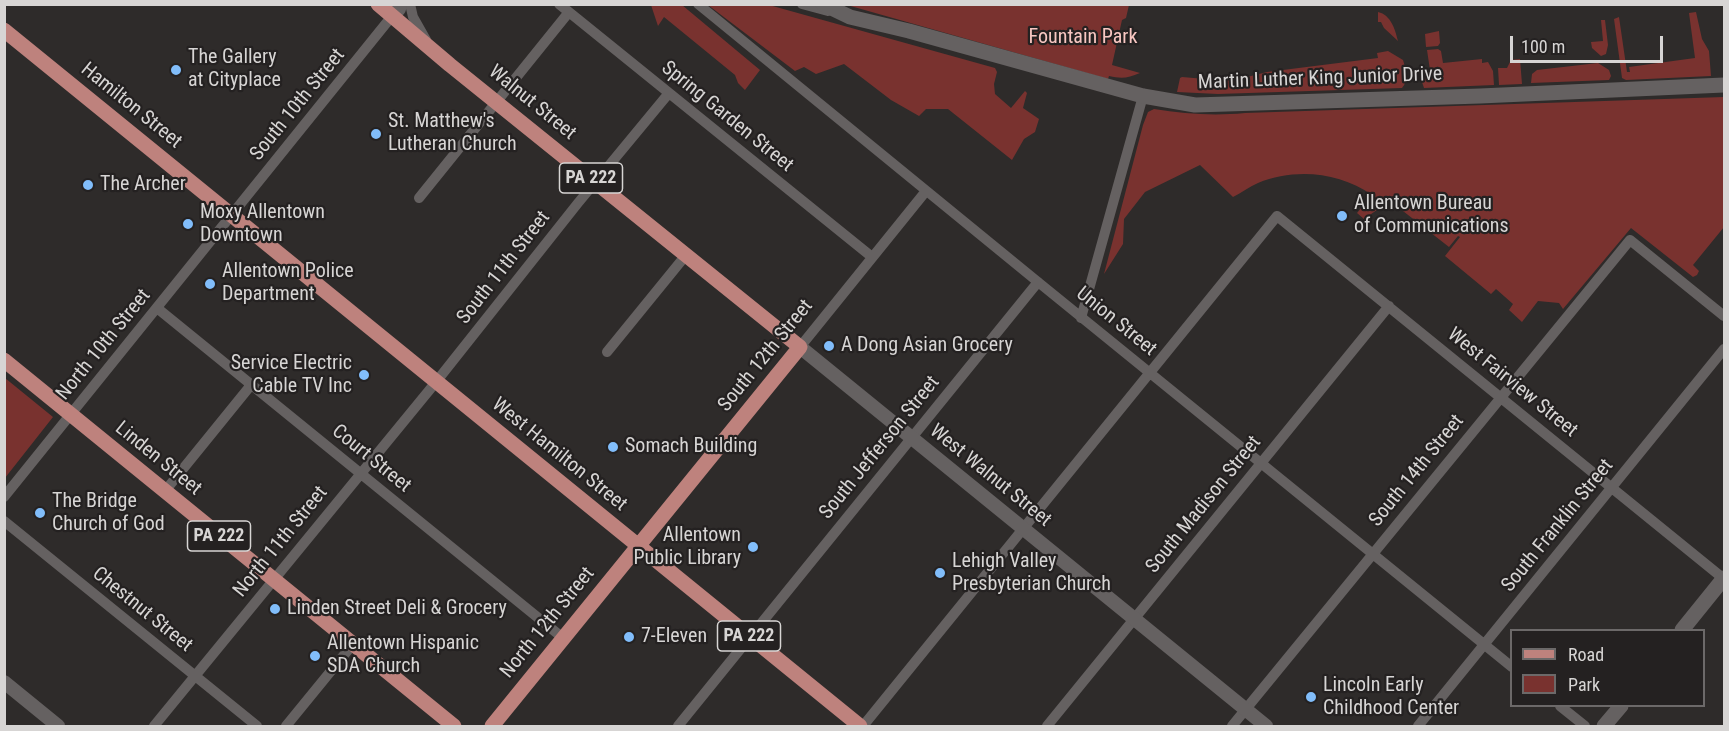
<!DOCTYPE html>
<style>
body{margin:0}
#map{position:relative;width:1729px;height:731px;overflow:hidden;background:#2e2b2a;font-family:"Roboto Condensed",sans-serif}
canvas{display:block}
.frame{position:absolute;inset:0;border:6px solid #d7d5d4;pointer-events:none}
.legend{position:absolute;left:1510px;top:629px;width:195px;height:78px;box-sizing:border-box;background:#242121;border:2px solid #6c6969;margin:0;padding:8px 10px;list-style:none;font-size:18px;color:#d7d5d4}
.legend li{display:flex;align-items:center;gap:12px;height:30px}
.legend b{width:30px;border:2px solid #6c6969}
.scale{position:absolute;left:1510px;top:36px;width:153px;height:27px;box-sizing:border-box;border:3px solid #d7d5d4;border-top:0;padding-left:8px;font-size:18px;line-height:21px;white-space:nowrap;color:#d7d5d4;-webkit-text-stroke:4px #242121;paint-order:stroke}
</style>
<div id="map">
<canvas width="1729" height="731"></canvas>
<div class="frame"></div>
<ul class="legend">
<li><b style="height:8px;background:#be827d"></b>Road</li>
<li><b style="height:16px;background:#79322f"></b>Park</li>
</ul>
<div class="scale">100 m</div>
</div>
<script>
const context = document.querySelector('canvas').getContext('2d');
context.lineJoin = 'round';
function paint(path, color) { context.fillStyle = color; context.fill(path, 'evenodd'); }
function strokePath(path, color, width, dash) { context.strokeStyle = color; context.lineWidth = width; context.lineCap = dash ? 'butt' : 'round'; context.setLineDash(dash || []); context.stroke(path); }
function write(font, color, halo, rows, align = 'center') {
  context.font = font + ' "Roboto Condensed",sans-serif'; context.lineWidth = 4.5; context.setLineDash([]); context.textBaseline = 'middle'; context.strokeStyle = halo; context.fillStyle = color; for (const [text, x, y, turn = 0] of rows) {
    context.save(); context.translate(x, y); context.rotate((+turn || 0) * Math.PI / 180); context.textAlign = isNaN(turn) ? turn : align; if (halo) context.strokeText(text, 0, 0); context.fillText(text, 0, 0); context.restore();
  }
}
paint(new Path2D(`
 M651,5h31l78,65 -15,20 -7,-7 -3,-8 -71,-58 -6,9z
 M708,5h61l226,63 2,4 -3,12 1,10 16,14 14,-17 2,2 -4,15 16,11 -4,13 -11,7 -12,21 -64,-51h-22l-7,7 -28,-16 -47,-36 -28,10 -12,-7 -9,4z
 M847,5h282l-3,13 -4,2 -10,45 28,8c-12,5 -18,6 -31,3l-1,3z
 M1378,12c13,3 17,17 20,29l-14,-13 -3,-6h-3z
 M1696,12l6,27 7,12 2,25 -85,4 -4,-2 -8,-59 5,-2 8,55h3l-1,-5 66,-9 -6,-45z
 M1601,20h4l3,25 -2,9 -5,2 -9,-8 -1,-6 12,-1z
 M1439,31l1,12 -2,3 -12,1 -1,-13z
 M1438,49l3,2 2,12 39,-4v4l6,-1 5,9 1,14 -70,3 -3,-9 10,-2 -4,-27z
 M1388,51l15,9c3,10 6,20 -1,28l-184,6 -41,-2 3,-14 2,-1 35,3 30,-3 20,-5 111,-14 -1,-5z
 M1520,59l2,25 -23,1 -1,-17h9l4,-8z
 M1598,63l11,7 2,6 -2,4 -78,3 1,-9 5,-4z
 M1724,97v130l-31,38 6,6 -2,4 -4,2 -62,-49 -68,81 -4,-6 -21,-2 -16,21 -13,-12 4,-6 -17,-15 -5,5 -46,-38 15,-19 -2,-1 -9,11 -55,-43 -10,1 -20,14 -7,-6 15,-18c-33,-23 -77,-27 -114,-12 -9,4 -17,10 -25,14l-33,-32 -55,27 -21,27 -1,25 -19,30 39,-149 5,-13 6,-3c31,5 60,7 91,4z
 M5,378l48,39 -48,61z`), '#79322f');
strokePath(new Path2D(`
 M410,4l3,13 13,23
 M559,4l313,253
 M698,4l340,278 474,385
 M802,4l26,7
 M419,198l150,-186
 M157,308l406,330
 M1081,318l62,-222
 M800,347l126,-156
 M607,352l79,-97
 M165,491l86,-106
 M4,497l388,-481
 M4,521l253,205
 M1560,706l25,20
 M154,726l282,-344 142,-179 91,-110
 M286,726l67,-82
 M678,726l360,-444
 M863,726l414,-510 447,363
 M1047,726l342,-420
 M1232,726l398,-486 94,76
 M1418,726l306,-377`), '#656161', 10);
strokePath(new Path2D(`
 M392,16l7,-7 1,-5
 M800,347l466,379
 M4,682l54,44`), '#656161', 14);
strokePath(new Path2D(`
 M823,4l27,13 59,14 234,65 52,9 285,-9 244,-11
 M1682,630l42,-52
 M1604,726l17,-20`), '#656161', 15);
strokePath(new Path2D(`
 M378,4l72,61 350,282 -308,379
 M4,30l856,696
 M4,360l450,366`), '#be827d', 15);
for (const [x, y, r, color] of [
 [176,70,6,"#81bdfa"],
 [376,134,6,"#81bdfa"],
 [88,185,6,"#81bdfa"],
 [1342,216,6,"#81bdfa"],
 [188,224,6,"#81bdfa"],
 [210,284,6,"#81bdfa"],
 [829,346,6,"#81bdfa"],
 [364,375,6,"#81bdfa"],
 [613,447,6,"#81bdfa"],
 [40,513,6,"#81bdfa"],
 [753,547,6,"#81bdfa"],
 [940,573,6,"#81bdfa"],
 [275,609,6,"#81bdfa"],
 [629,637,6,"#81bdfa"],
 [315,656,6,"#81bdfa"],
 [1311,697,6,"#81bdfa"]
]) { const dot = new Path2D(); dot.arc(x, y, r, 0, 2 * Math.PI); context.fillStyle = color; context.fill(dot); strokePath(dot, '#242121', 2); }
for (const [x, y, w] of [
 [591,178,63],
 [219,536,63],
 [749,636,63]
]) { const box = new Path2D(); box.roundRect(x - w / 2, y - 15, w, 30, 4.5); context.fillStyle = '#242121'; context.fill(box); strokePath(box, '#d7d5d4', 1.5); }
write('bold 18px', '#d7d5d4', null, [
 ["PA 222",591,178],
 ["PA 222",219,536],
 ["PA 222",749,636]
]);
write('20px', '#f8c7c2', '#242121', [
 ["Fountain Park",1083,38]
]);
write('20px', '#d7d5d4', '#242121', [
 ["The Gallery",188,58],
 ["at Cityplace",188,81],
 ["St. Matthew's",388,122],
 ["Lutheran Church",388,145],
 ["The Archer",100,185],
 ["Allentown Bureau",1354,204],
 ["of Communications",1354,227],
 ["Moxy Allentown",200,213],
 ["Downtown",200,236],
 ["Allentown Police",222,272],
 ["Department",222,295],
 ["A Dong Asian Grocery",841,346],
 ["Service Electric",352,364,"right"],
 ["Cable TV Inc",352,387,"right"],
 ["Somach Building",625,447],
 ["The Bridge",52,502],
 ["Church of God",52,525],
 ["Allentown",741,536,"right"],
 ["Public Library",741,559,"right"],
 ["Lehigh Valley",952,562],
 ["Presbyterian Church",952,585],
 ["Linden Street Deli & Grocery",287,609],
 ["7-Eleven",641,637],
 ["Allentown Hispanic",327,644],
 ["SDA Church",327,667],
 ["Lincoln Early",1323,686],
 ["Childhood Center",1323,709]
], 'left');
write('20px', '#d7d5d4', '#242121', [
 ["Martin Luther King Junior Drive",1320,79,-2],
 ["Walnut Street",532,103,39],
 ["South 10th Street",298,105,-51],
 ["Hamilton Street",131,106,39],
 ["Spring Garden Street",727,117,39],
 ["South 11th Street",504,268,-52],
 ["Union Street",1116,322,39],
 ["North 10th Street",104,345,-51],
 ["South 12th Street",766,356,-51],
 ["West Fairview Street",1512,383,39],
 ["South Jefferson Street",880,448,-51],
 ["West Hamilton Street",559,455,39],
 ["Linden Street",158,459,39],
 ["Court Street",371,459,39],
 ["South 14th Street",1417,471,-51],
 ["West Walnut Street",990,476,39],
 ["South Madison Street",1204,505,-51],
 ["South Franklin Street",1558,526,-51],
 ["North 11th Street",281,542,-51],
 ["Chestnut Street",142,610,39],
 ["North 12th Street",548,623,-51]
]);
</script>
